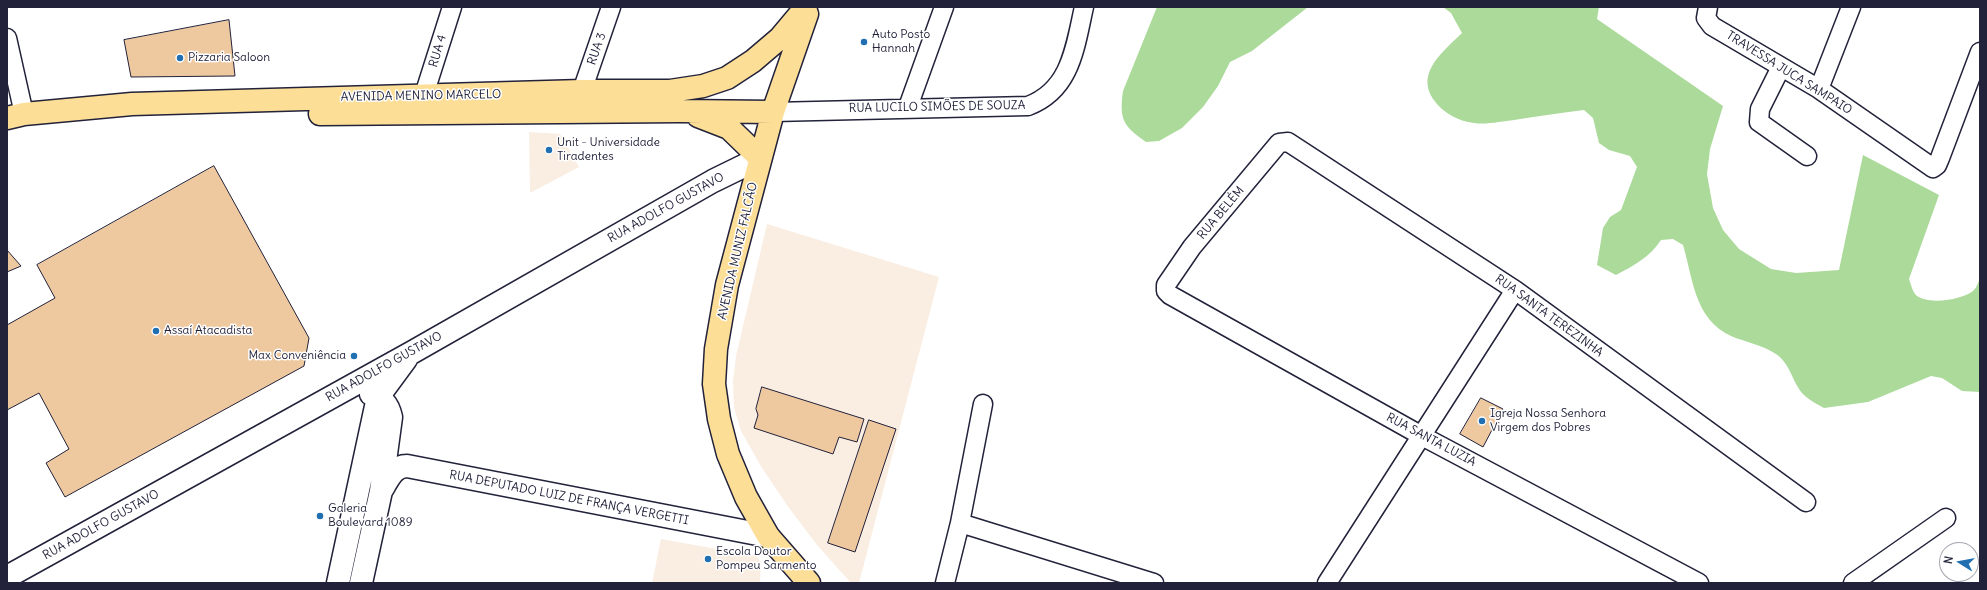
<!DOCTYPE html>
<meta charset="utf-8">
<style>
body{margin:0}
#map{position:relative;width:1987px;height:590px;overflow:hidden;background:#fff;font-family:Delius,sans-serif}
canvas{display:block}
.frame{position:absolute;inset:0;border:8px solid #22223b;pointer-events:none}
.north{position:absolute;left:1939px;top:542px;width:40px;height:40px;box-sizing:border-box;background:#fff;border:1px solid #a7a7b1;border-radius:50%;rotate:281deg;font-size:11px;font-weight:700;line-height:16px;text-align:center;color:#22223b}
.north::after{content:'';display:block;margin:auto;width:14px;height:18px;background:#1f6fb2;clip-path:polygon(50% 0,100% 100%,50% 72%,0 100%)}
</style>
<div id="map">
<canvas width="1987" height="590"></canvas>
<div class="frame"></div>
<div class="north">N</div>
</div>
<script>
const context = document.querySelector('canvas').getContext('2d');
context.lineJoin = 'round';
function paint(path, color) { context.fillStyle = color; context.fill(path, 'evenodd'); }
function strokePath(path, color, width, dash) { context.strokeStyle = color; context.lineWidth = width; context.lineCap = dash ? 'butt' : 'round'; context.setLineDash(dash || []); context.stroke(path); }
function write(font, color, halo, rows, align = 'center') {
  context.font = font + ' Delius,sans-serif'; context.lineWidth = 3; context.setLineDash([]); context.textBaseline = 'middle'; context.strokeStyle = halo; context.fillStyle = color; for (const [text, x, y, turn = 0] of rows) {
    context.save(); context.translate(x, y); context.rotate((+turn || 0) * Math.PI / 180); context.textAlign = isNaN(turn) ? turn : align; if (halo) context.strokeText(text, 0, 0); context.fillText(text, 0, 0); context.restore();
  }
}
paint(new Path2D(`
 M529,132l31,2 19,33 -49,26z
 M767,224l172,53 -80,306h-8l-34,-38 -28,-37 -27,-40 -21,-37 -7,-23 -1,-27 3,-25z
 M661,539l95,17 5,6 -1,21h-108z`), '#faeee2');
paint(new Path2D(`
 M1157,7h151l-56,44 -22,11 -12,24 -15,21 -21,21 -23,13 -13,1c-23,-16 -27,-23 -23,-51z
 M1443,7h156l-2,12 126,87 -13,43 -3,25 6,34 10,22 16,19 32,20 25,4 43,-3 24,-115 76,40 -30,84c2,5 3,11 6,15 10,12 49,6 59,-4 3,-3 4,-8 6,-11v113l-18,-1 -20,-13 -11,-2 -63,26 -44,6c-7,-4 -15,-8 -20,-13 -12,-12 -13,-31 -28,-41 -13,-9 -31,-12 -45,-18 -37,-17 -38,-58 -48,-91l-10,-6 -12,1c-11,17 -28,26 -45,35l-19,-10 6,-37 7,-11 11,-7 16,-43 -7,-11 -21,-6 -10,-7 -6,-25 -9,-8c-23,3 -47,6 -70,10 -12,1 -27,5 -40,3 -16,-2 -31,-10 -41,-24 -18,-27 12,-49 29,-66l-11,-20z`), '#abda9a');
const building = new Path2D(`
 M229,20l6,56 -104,1 -7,-37z
 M214,166l95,172 -5,28 -239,131 -19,-34 23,-14 -30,-56 -32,17v-85l48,-27 -18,-33z
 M7,250l14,16 -14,6z
 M762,387l102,32 -7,23 -18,-5 -6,17 -79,-26 4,-13 -2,-6z
 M1481,398l22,11 -20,38 -23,-13z
 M869,420l27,9 -41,123 -27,-9z`);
paint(building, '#eec89e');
strokePath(building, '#22223b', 1);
const street = new Path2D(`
 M1708,7l-2,11 6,8 107,63 114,79 4,-3 3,-7 40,-106
 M7,38l17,76
 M1781,67l-21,42 -1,13 48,34
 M1819,89l32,-82
 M582,91l29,-84
 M424,95l28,-88
 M908,107l36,-100
 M773,112l255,-6c43,-16 47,-59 56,-99
 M960,523l194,60
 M945,583l15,-60 23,-119
 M1327,583l188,-293
 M1699,583l-277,-147 -252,-141 -4,-4v-6l26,-38 87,-104 9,-1 227,148 291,212
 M1853,583l93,-65`);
const secondary = new Path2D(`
 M381,491c7,-11 12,-25 26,-25l361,70
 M7,577l404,-224 302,-172 47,-23
 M338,583l40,-186 28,-38
 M361,583l20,-92 10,-74c-3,-13 -8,-18 -20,-23`);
const primary = new Path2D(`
 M807,14l-34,98 -46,173 -11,64 -2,35 5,35 9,35 18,43 22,39 41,47
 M320,114l360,-3 93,1
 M698,116l31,12 31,30
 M7,118l17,-4 108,-10 450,-13h88l33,-5 24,-8 26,-17 27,-23 26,-31`);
strokePath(street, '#22223b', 21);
strokePath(secondary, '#22223b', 25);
strokePath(primary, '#22223b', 25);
strokePath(street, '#fff', 18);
strokePath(secondary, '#fff', 22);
strokePath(primary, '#fdde96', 22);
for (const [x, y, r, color] of [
 [864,42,4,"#1f6fb2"],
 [180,58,4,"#1f6fb2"],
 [549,150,4,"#1f6fb2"],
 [156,331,4,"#1f6fb2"],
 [354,356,4,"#1f6fb2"],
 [1482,421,4,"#1f6fb2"],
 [320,516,4,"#1f6fb2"],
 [708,559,4,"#1f6fb2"]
]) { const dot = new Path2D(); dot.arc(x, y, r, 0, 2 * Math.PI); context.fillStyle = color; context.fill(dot); strokePath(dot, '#fff', 1.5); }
write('12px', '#22223b', '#fff', [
 ["Auto Posto",872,35],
 ["Hannah",872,49],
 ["Pizzaria Saloon",188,58],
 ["Unit - Universidade",557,143],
 ["Tiradentes",557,157],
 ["Assaí Atacadista",164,331],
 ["Max Conveniência",346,356,"right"],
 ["Igreja Nossa Senhora",1490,414],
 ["Virgem dos Pobres",1490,428],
 ["Galeria",328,509],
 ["Boulevard 1089",328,523],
 ["Escola Doutor",716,552],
 ["Pompeu Sarmento",716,566]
], 'left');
write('12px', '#22223b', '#fff', [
 ["RUA 3",597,49,-71],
 ["RUA 4",438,51,-73],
 ["TRAVESSA JUCA SAMPAIO",1789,73,32],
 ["AVENIDA MENINO MARCELO",421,96,-1],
 ["RUA LUCILO SIMÕES DE SOUZA",937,107,-1],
 ["RUA ADOLFO GUSTAVO",666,208,-29],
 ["RUA BELÉM",1221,213,-50],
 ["AVENIDA MUNIZ FALCÃO",738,251,-77],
 ["RUA SANTA TEREZINHA",1549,316,36],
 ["RUA ADOLFO GUSTAVO",384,367,-29],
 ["RUA SANTA LUZIA",1431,440,28],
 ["RUA DEPUTADO LUIZ DE FRANÇA VERGETTI",569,498,11],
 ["RUA ADOLFO GUSTAVO",101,525,-29]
]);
</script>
